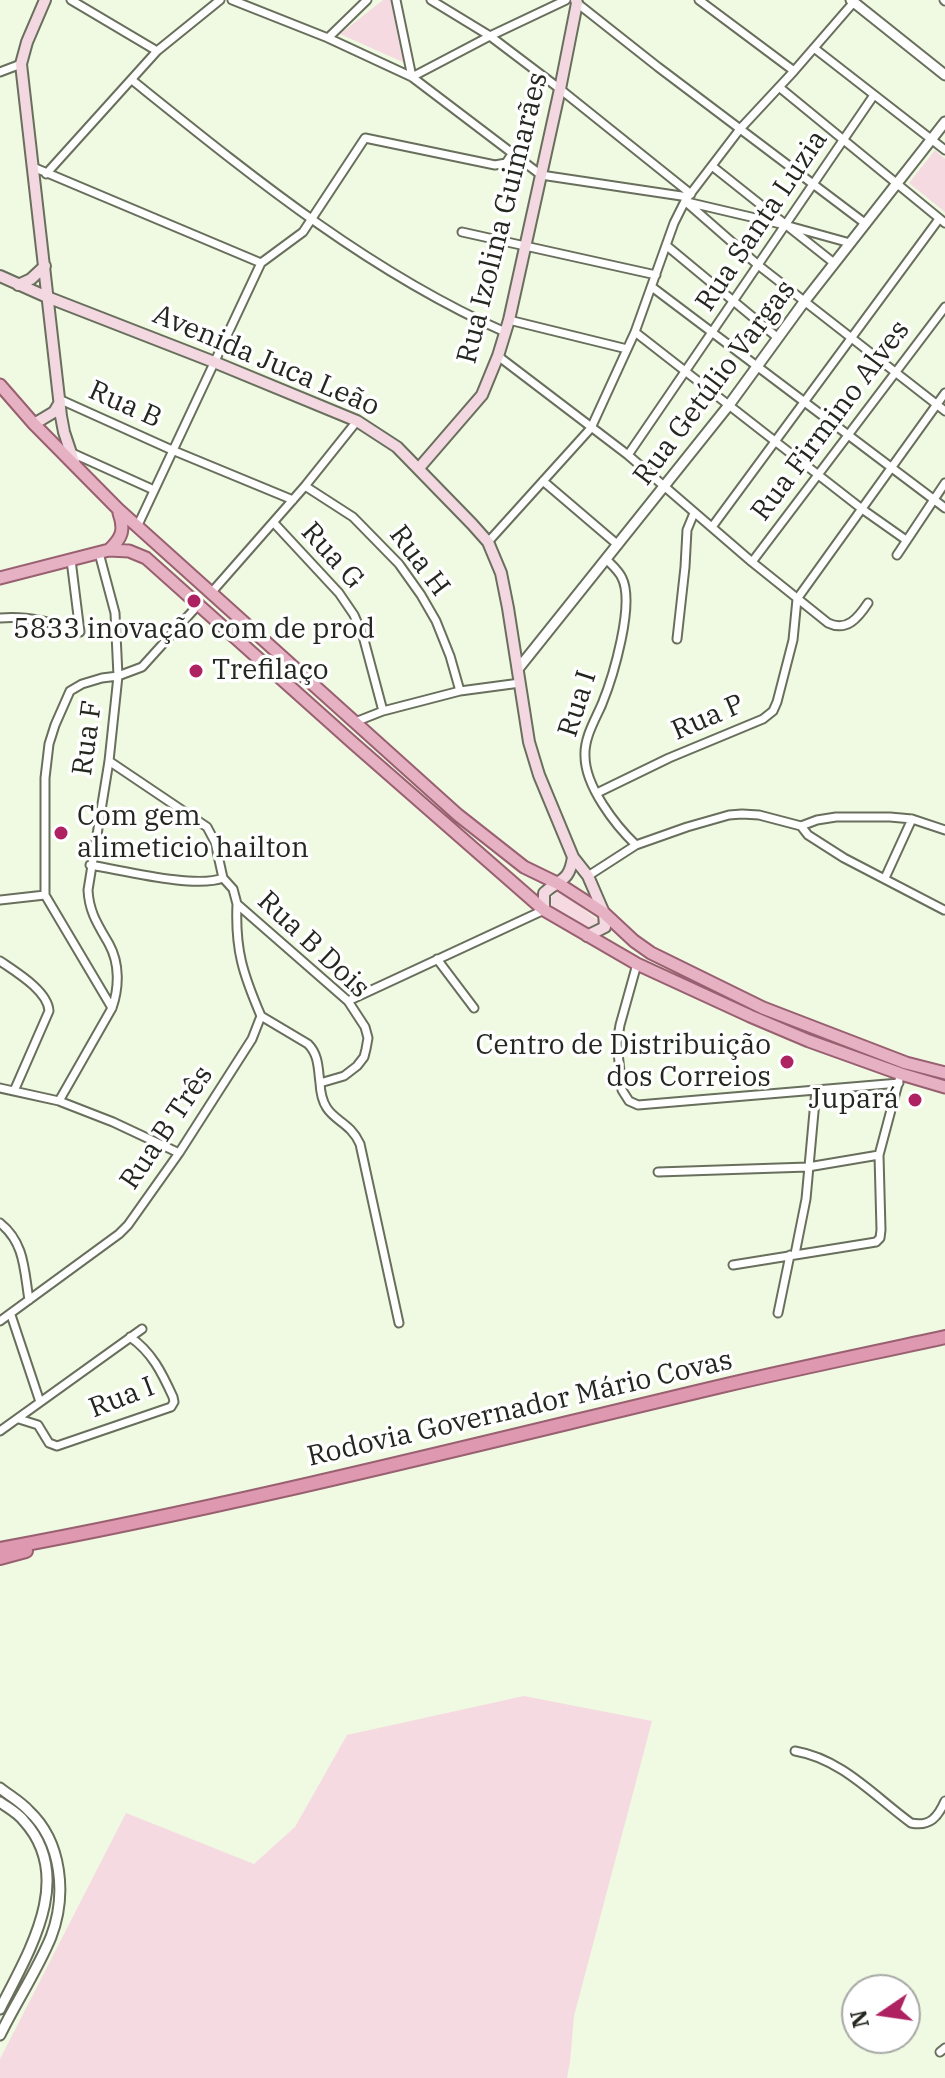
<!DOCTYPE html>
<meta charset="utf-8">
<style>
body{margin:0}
#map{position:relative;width:945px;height:2078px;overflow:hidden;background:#f0f9e2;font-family:"IBM Plex Serif",serif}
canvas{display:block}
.north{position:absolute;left:841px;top:1974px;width:80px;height:80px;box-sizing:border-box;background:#fff;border:2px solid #a7a9a5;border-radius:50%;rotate:257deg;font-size:22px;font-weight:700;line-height:32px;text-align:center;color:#24271f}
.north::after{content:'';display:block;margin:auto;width:28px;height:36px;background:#ae2261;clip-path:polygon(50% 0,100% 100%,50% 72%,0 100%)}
</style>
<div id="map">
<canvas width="945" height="2078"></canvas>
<div class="north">N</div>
</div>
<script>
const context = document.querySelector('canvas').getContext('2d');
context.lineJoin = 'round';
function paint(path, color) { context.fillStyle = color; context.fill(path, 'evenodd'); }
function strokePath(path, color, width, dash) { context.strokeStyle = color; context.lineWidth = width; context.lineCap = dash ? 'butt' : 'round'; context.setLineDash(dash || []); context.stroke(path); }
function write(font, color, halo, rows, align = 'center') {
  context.font = font + ' "IBM Plex Serif",serif'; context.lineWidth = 7; context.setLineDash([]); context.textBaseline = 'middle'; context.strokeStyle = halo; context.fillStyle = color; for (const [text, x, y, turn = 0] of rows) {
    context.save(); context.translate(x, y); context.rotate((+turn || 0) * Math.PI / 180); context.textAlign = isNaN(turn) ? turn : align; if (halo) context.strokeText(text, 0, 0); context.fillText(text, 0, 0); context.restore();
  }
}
paint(new Path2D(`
 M383,0h9l13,63 -65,-29z
 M935,150l10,9v53l-36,-29z
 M560,891l40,31v3l-9,6 -6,-2 -33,-21 -1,-10 4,-5z
 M524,1696l128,25 -78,295 -4,46 -3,16h-567v-19l126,-246 128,51 41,-37 52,-92z`), '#f5dae1');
const minor = new Path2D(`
 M71,0l86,51
 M232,0l96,38 84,39 129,98 147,22
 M396,0l16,77 78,-41 76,-36
 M431,0l59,36 70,53 131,105
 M699,0l95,71
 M944,0l1,1
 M577,3l81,64 208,157
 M328,38l39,-38
 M814,48l131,102
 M0,72l21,-8
 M132,80c117,94 235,191 373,252
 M779,87l166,136
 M712,166l122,97
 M33,167l228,96
 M46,174l111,-123 63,-51
 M685,201l73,64 187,146
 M687,202l98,23 65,18
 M462,232l194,43
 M667,246l111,92
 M652,287l293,221
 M509,320l118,29
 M635,332l227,177 44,31
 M498,356l130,99 124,107 76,61c19,9 30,-5 40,-20
 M61,400l111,50 121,50
 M72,453l82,37
 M628,455l246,-360
 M543,481l75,64
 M305,486l48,31 46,47 22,31 15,26 14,35 10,35
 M274,523l65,70 15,22 9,21 20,75
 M137,527l124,-264 42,-31 62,-94 130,27 11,-2 6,-9
 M712,527l227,-308
 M488,542l103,-114 44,-96 39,-109 11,-22 55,-72 54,-58 59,-68
 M897,555l48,-72
 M752,562l193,-255
 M211,593l94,-107 52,-65
 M0,618c28,-3 53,5 80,14l-9,-72
 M677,639l8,-72 2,-37 7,-17
 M355,722l28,-11 77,-20 60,-8
 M109,761l98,66 8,15 8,36 10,11 4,15 111,97 17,26 3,11 -2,11 -2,8 -7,9 -13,10 -24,7c2,40 27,32 40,61l39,179
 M597,793l72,-35 94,-39 10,-8 4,-9 16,-62 4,-41 148,-206
 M801,826l7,9 36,23 100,52
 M636,845l51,-18 42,-12 13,-1 17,1 42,11 16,-6 19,-3h54l22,2 33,11
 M90,865c32,5 105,24 133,13
 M588,876l48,-31c-21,-20 -51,-59 -51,-89 -1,-18 10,-36 17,-52 11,-27 33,-100 20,-126 -3,-7 -10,-13 -16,-19
 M885,878l27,-59
 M0,900l45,-5
 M437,959l37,49
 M0,961c16,11 48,30 49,50l-35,80
 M637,964l-17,61 -3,18 5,47 7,11 9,4 261,-22
 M348,1001l196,-91
 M112,1008l-67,-113v-117l4,-34 6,-19 15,-34 12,-7 20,-6 16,-2 24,-9 57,-63
 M261,1016l47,28c11,11 10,25 12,39
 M0,1088l59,13 54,21 66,31
 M59,1101l53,-93c7,-20 8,-44 -3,-64 -11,-19 -20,-32 -21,-54l21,-129 9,-85 -3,-63 -16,-60
 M658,1172l150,-5 71,-12
 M0,1223c25,20 24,47 29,77
 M795,1254l11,-55 10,-109
 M733,1265l143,-23 4,-4 1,-8 -2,-75 20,-75
 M778,1313l12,-58
 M11,1315l29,87
 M0,1321l119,-87 9,-9 51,-72 73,-114 9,-23c-18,-42 -26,-66 -24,-112
 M19,1419l19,6 11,18 8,3 114,-39 3,-5 -1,-5c-11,-24 -21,-45 -43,-60
 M0,1431l142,-102
 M795,1751c47,8 79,45 116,72 19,4 27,-6 34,-22
 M940,2052l5,-4`);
const tertiary = new Path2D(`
 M851,0l94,75
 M518,669l211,-264 75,-103 141,-180
 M0,1788c10,8 21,14 29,23 33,31 38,84 22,126 -14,34 -35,65 -51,98
 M0,1802c8,6 18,11 24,19 52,57 4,132 -24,188`);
const secondary = new Path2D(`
 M45,0l-18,42 -6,22 40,352 3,16 11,33
 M0,276l47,21 167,65 143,59 40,26 75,77 16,18 13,31 7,35 21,134 10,33 34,82 15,19 16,37 1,14 -18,9
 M18,285l13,-6 14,-13
 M34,424l20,-12 6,-10
 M419,468l63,-73 16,-39 11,-36 51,-231 17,-86 -1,-3
 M544,910v-17c16,-15 25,-10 29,-36`);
const primary = new Path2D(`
 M0,385l34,39 84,85 340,306 66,52 35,17 45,29 30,28 17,12 112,55 143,55 39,10
 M109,550c13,-12 16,-20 10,-37
 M0,578l109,-28 20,1 17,7 207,185 191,167 93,54 113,52 59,25 92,33 44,13`);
const trunk = new Path2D(`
 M0,1549c244,-45 485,-107 726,-164 73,-17 146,-32 219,-48
 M0,1558l26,-7`);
strokePath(minor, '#686f5c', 11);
strokePath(tertiary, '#686f5c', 13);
strokePath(secondary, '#686f5c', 14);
strokePath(primary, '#986070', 15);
strokePath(trunk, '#986070', 16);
strokePath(minor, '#fff', 7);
strokePath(tertiary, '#fff', 9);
strokePath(secondary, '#f3d8e1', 10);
strokePath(primary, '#e6b2c3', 11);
strokePath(trunk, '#de98af', 12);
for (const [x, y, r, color] of [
 [194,601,8,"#ae2261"],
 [196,671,8,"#ae2261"],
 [61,833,8,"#ae2261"],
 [787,1062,8,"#ae2261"],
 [915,1100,8,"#ae2261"]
]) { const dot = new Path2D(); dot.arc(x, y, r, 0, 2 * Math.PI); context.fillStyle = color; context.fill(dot); strokePath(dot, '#fff', 3); }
write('28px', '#24271f', '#fff', [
 ["Rua Izolina Guimarães",503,218,-76],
 ["Rua Santa Luzia",762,221,-56],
 ["Avenida Juca Leão",266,361,23],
 ["Rua Getúlio Vargas",715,383,-53],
 ["Rua B",125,405,24],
 ["Rua Firmino Alves",831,421,-53],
 ["Rua G",332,556,48],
 ["Rua H",419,561,53],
 ["Rua I",578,704,-72],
 ["Rua P",708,718,-23],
 ["Rua F",88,738,-82],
 ["Rua B Dois",313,945,43],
 ["Rua B Três",167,1128,-56],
 ["Rua I",122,1398,-21],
 ["Rodovia Governador Mário Covas",520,1409,-13]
]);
write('28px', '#24271f', '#fff', [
 ["5833 inovação com de prod",194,630,"center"],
 ["Trefilaço",212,671],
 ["Com gem",77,817],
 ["alimeticio hailton",77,849],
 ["Centro de Distribuição",771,1046,"right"],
 ["dos Correios",771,1078,"right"],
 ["Jupará",899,1100,"right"]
], 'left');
</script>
